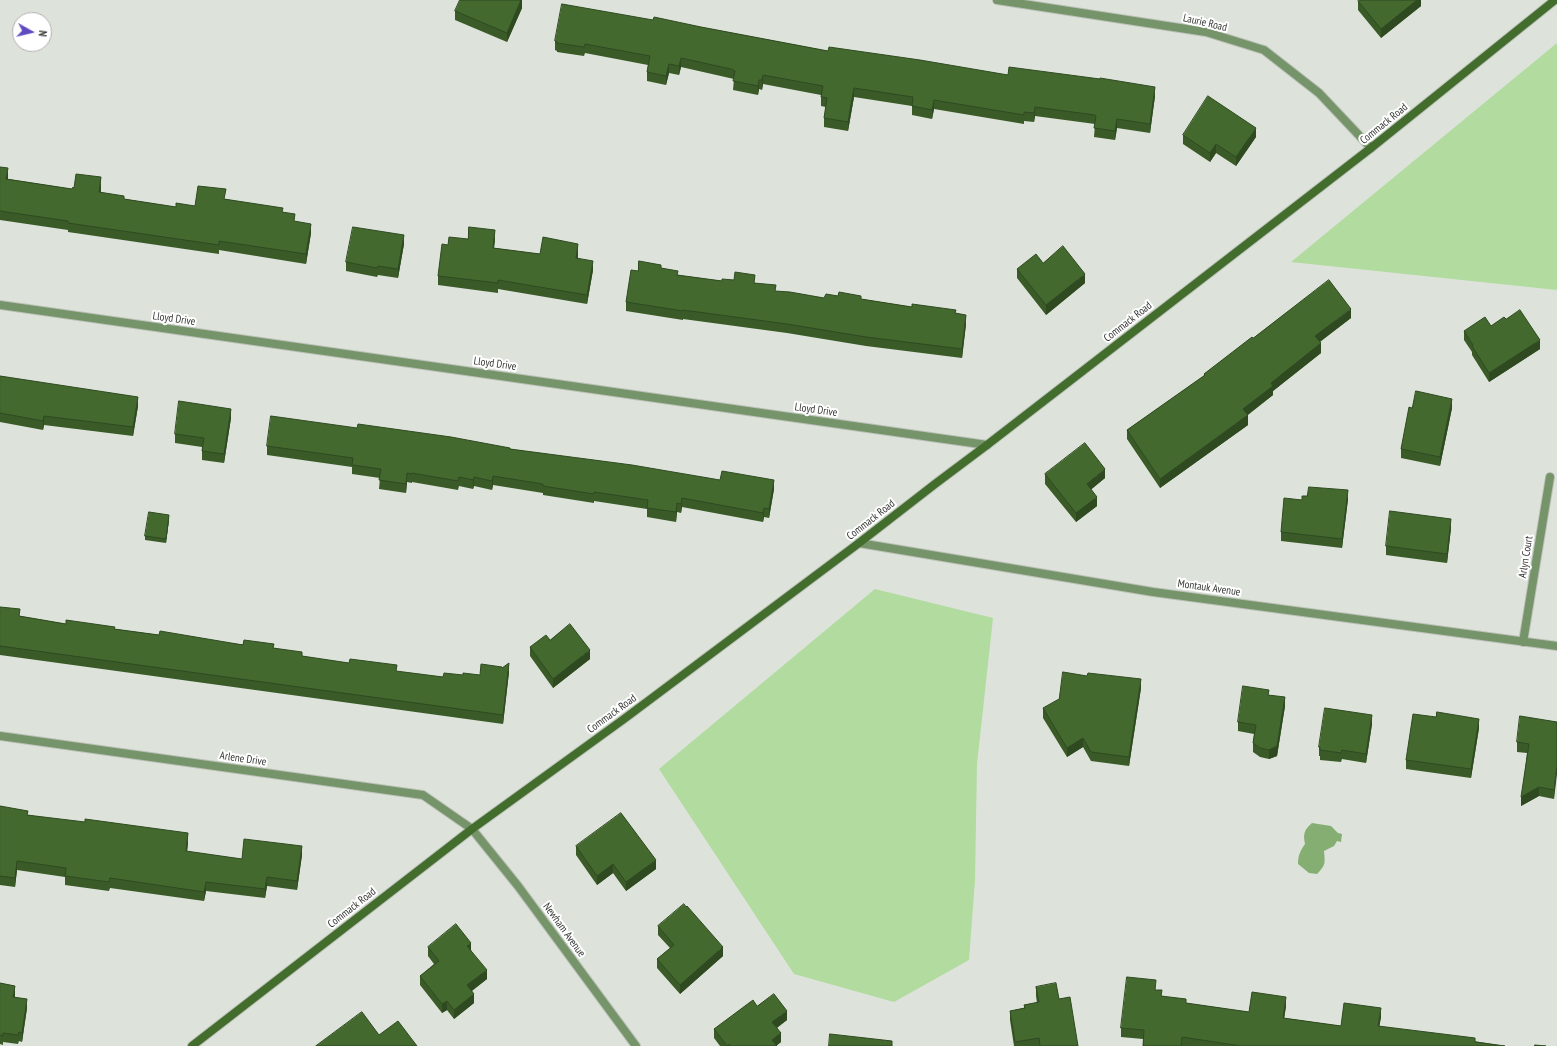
<!DOCTYPE html>
<style>
body{margin:0}
#map{position:relative;width:1557px;height:1046px;overflow:hidden;background:#dde3da;font-family:"PT Sans Narrow",sans-serif}
canvas{display:block}
.north{position:absolute;left:12px;top:12px;width:40px;height:40px;box-sizing:border-box;background:#fff;border:1px solid #afb0af;border-radius:50%;rotate:98deg;font-size:11px;font-weight:700;line-height:16px;text-align:center;color:#373936}
.north::after{content:'';display:block;margin:auto;width:14px;height:18px;background:#604ac2;clip-path:polygon(50% 0,100% 100%,50% 72%,0 100%)}
</style>
<div id="map">
<canvas width="1557" height="1046"></canvas>
<div class="north">N</div>
</div>
<script>
const context = document.querySelector('canvas').getContext('2d');
context.lineJoin = 'round';
function paint(path, color) { context.fillStyle = color; context.fill(path, 'evenodd'); }
function strokePath(path, color, width, dash) { context.strokeStyle = color; context.lineWidth = width; context.lineCap = dash ? 'butt' : 'round'; context.setLineDash(dash || []); context.stroke(path); }
function write(font, color, halo, rows, align = 'center') {
  context.font = font + ' "PT Sans Narrow",sans-serif'; context.lineWidth = 4; context.setLineDash([]); context.textBaseline = 'middle'; context.strokeStyle = halo; context.fillStyle = color; for (const [text, x, y, turn = 0] of rows) {
    context.save(); context.translate(x, y); context.rotate((+turn || 0) * Math.PI / 180); context.textAlign = isNaN(turn) ? turn : align; if (halo) context.strokeText(text, 0, 0); context.fillText(text, 0, 0); context.restore();
  }
}
paint(new Path2D(`
 M1557,43v247l-266,-28z
 M875,589l118,29 -16,146 -2,116 -6,80 -75,42 -100,-28 -135,-205z`), '#b2dba0');
paint(new Path2D(`
 M1312,823l19,3 7,7 4,1 -1,8 -4,-1 -3,5 -10,5c1,12 2,14 -7,23l-8,-1 -11,-9c0,-8 2,-13 7,-20 -2,-10 -1,-14 7,-21z`), '#85af72');
const street = new Path2D(`
 M997,0l209,32 58,18 55,43 52,55
 M0,305l987,140
 M859,543l294,49 404,54
 M1523,642l27,-165
 M0,736l423,59 49,34 46,57 118,160`);
const secondary = new Path2D(`
 M192,1046l280,-217 152,-110 235,-176 76,-59 52,-39 384,-297 184,-148`);
strokePath(street, '#bcc1b9', 10);
strokePath(secondary, '#bcc1b9', 10);
strokePath(street, '#769469', 8);
strokePath(secondary, '#426d2c', 8);
paint(new Path2D(`
 M522,0v8l-15,34 -52,-22v-9z
 M1421,0v6l-40,32 -23,-28v-9z
 M653,20l48,7 127,24 327,45 -5,37 -33,-5 -2,12 -21,-3 1,-13 -60,-8 -1,6 -10,-1v3l-90,-15 -2,10 -20,-4v-9l-58,-9 -6,34 -24,-4v-9l2,-11 -5,-1v-11l-58,-11 -1,6 -3,-1 -1,6 -25,-5 1,-11 -53,-12 -2,8 -10,-2 -3,12 -19,-4v-9l1,-7 -63,-12 -1,3 -27,-4v-1l-2,-1v-9z
 M1183,135l73,2 -20,29 -20,-13 -6,9 -27,-18z
 M0,167l8,10v2l64,10 29,-2v6l23,6 52,8 19,-1 31,-7 57,13 12,10 16,11 -5,31 -87,-14v4l-151,-22v-2l-68,-10z
 M468,239h27l-1,9 46,6 38,-1v5l15,12 -6,34 -89,-15v4l-60,-8v-9l10,-31z
 M404,244l-6,34 -20,-3 -1,2 -31,-6v-9z
 M1043,263l42,20 -39,32 -29,-37v-9z
 M661,268l17,7 44,6 33,2 21,9 48,6 14,-2 23,3 51,8 44,6 10,11 -4,34 -96,-12 -79,-13 -104,-14v1l-57,-9v-9l12,-31z
 M1351,318l-31,24 1,11 -48,38v4l-25,20v10l-88,63 -33,-49v-9l77,-54v-2l49,-36z
 M1506,319l34,30 -51,33 -17,-27v-3l-8,-12v-9l27,-5z
 M0,376l138,30 -5,30 -89,-11 -1,5 -43,-8z
 M1412,408h40l-12,58 -39,-8v-9z
 M231,418l-7,45 -22,-3v-13l-27,-4v-9z
 M267,446l243,3 264,40 -5,29 -5,-1 -1,5 -81,-15 -1,6 -4,-1 -1,10 -29,-5v-8l-53,-8v2l-51,-8v-2l-50,-8 -1,5 -18,-4 -1,3 -14,-3 -1,4 -46,-8v1l-5,-1 -1,11 -27,-4 1,-11 -28,-4v-7l-85,-12z
 M1045,474l60,4 -14,11 6,17 -21,16 -31,-38z
 M1307,496l41,3 -6,49 -61,-7v-9l21,-32z
 M169,520l-3,23 -21,-3v-4z
 M1451,528l-4,35 -61,-8v-9z
 M0,607l20,9 46,8 49,5 44,6 115,13 28,8 95,16 46,5 20,-2h17l22,-7 7,4 -6,52 -503,-69z
 M550,640l40,19 -37,29 -23,-32v-9z
 M1141,688l-12,78 -38,-5 -8,-14 -16,10 -24,-39v-10z
 M1269,695l16,11 -8,50 -8,3 -9,-2 -7,-5v-9l1,-9 -16,-3v-9z
 M1557,722l-3,77 -15,-3 -18,10 6,-53 -10,-1v-10z
 M1372,724l-6,39 -24,-4 -1,3 -21,-2v-4h-1v-9z
 M1479,728l-8,50 -65,-9v-9z
 M0,806l28,9 160,27 -1,10 55,7 60,-4 -5,35 -30,-4 -2,12 -59,-7 -2,10 -94,-13 -1,3 -44,-6v-8l-48,-7 -2,17 -15,-2z
 M576,846l80,23 -30,22 -13,-18 -16,12 -21,-30z
 M686,907l37,49 -43,38 -23,-26v-9l13,-11 -12,-13v-9z
 M428,947l43,3 16,29 -15,12 2,12 -20,16 -7,-9 -5,3 -22,-28v-9l14,-12 -6,-8z
 M0,983l15,12v2l12,11 -5,34 -3,-1 -1,3 -15,-2v3l-3,-1z
 M1036,987l23,12 19,47h-64l-4,-26v-9l14,-3v-3l13,-2 -1,-7z
 M1156,990l6,6 24,7 63,9 37,-6 -2,12 57,8 40,-9 -2,9 126,20h-362v-7l-22,-2v-9z
 M757,1006l30,14 -10,8 4,14 -4,3v1h-57l-6,-8v-9z`), '#3a5a28');
paint(new Path2D(`
 M521,0h1v8l-15,34v-9z
 M1417,0h4v6l-40,32v-9z
 M681,58v9l-2,8v-9z
 M669,64v9l-3,12v-9z
 M763,75v9l-1,6v-10z
 M759,80v9l-1,6v-9z
 M1155,87v9l-5,37v-9z
 M854,88v9l-6,34v-9z
 M934,100v9l-2,10v-9z
 M1035,107v9l-1,6v-9z
 M1117,119v9l-2,12v-9z
 M1256,128v9l-20,29v-9z
 M1216,144v9l-6,9v-9z
 M8,168v9l-2,11v-9z
 M101,177v10l-2,15v-10z
 M311,224v9l-5,31v-10z
 M495,230v9l-2,18v-9z
 M404,235v9l-6,34v-9z
 M578,244v9l-2,14v-9z
 M593,261v9l-6,34v-9z
 M1085,274v9l-39,32v-10z
 M1351,309v9l-36,27v-9z
 M966,315v9l-4,34v-9z
 M1540,340v9l-51,33v-9z
 M1321,343v10l-48,38v4l-30,23v-9l28,-26z
 M138,397v9l-5,30v-9z
 M1452,399v9l-12,58v-9z
 M231,409v9l-7,45v-9z
 M1248,415v10l-88,63v-9z
 M44,416v9l-1,5v-9z
 M1105,469v9l-18,15v-9z
 M407,473v9l-1,11v-9z
 M493,476v9l-1,5v-9z
 M474,477v9l-1,3v-9z
 M774,480v9l-5,29v-9z
 M1348,490v9l-6,49v-9z
 M1097,497v9l-21,16v-9z
 M682,498v9l-1,6v-9z
 M677,503v9l-1,10v-10z
 M764,508v9l-1,5v-9z
 M169,515v5l-3,23v-4z
 M1451,519v9l-4,35v-9z
 M590,650v9l-37,29v-9z
 M509,663v9l-6,52v-9z
 M1141,679v9l-12,78v-9z
 M1285,697v9l-8,50 -8,3v-9z
 M1372,715v9l-6,39v-9z
 M1479,719v9l-8,50v-9z
 M1083,738v9l-16,10v-9z
 M1557,765v9l-3,25v-9z
 M1539,787v9l-18,10v-9z
 M188,833v9l-2,19v-10z
 M302,846v9l-5,35v-9z
 M656,860v9l-30,22v-9z
 M17,861v9l-2,17v-9z
 M613,864v9l-16,12v-9z
 M267,877v9l-2,12v-9z
 M206,882v9l-2,10v-9z
 M471,943v9l-4,-6z
 M723,947v9l-43,38v-9z
 M487,970v9l-20,15v-9z
 M15,986v9l-2,11v-9z
 M474,994v9l-20,16v-9z
 M1286,997v9l-3,21v-9z
 M27,999v9l-5,34v-9z
 M447,1001v9l-5,3v-9z
 M1381,1008v9l-3,18v-9z
 M787,1011v9l-15,11v-9z
 M781,1033v9l-5,4 -4,-6z`), '#2f4a21');
const building = new Path2D(`
 M460,0h61l-14,33 -52,-22z
 M1359,0h58l-36,29 -23,-28z
 M562,4l91,16 1,-3 47,10 127,24 1,-4 91,13 88,15 1,-8 91,12v-1l55,9 -5,37 -33,-5 -2,12 -21,-3 2,-12 -1,-1 -60,-8 -1,6 -10,-1v3l-90,-15 -2,10 -20,-4 1,-9 -59,-9 -6,34 -24,-4 3,-20 -6,-1 2,-11 -60,-11 -1,5h-3l-1,6 -25,-5 2,-10 -4,-2 -50,-11 -2,8 -10,-2 -3,12 -19,-4 3,-16 -65,-12 -1,3 -27,-4v-1l-2,-1z
 M1208,96l48,32 -20,29 -20,-13 -6,9 -27,-18z
 M0,167l8,1 -2,11 66,10 1,-2 1,1 2,-14 25,3 -2,15 25,4v3l52,8v-4l19,3 3,-20 28,3 -2,10 59,9 -1,4 13,2 -1,7 17,3 -5,30 -87,-13v4l-151,-22v-2l-68,-10z
 M353,227l51,8 -6,34 -20,-3 -1,2 -31,-6z
 M469,227l26,3 -2,18 47,6 3,-17 35,7 -2,14 17,3 -6,34 -89,-15v3l-60,-7 4,-32 6,1 1,-8 19,2z
 M1063,246l22,28 -39,31 -29,-36 19,-15 7,9z
 M639,261l22,4v3l17,3 -1,4 45,6v-2l12,1 1,-8 20,3 -1,8 22,2 -1,6 15,1 34,6 2,-4 12,2 1,-4 22,4v3l51,8v-3l44,6 -1,3 11,2 -4,34 -96,-12 -79,-13 -104,-14v1l-57,-9 5,-32 7,1z
 M1329,280l22,29 -36,27 6,7 -50,40 2,3 -30,23 5,6 -88,64 -33,-49 78,-55 -1,-1 48,-37 1,1z
 M1520,310l20,30 -51,33 -17,-27 1,-1 -9,-14 21,-14 6,9 13,-9 2,2z
 M0,376l138,21 -5,30 -89,-11 -1,5 -43,-8z
 M1416,391l36,8 -12,58 -39,-8 8,-42 3,1z
 M179,401l52,8 -7,45 -22,-3 2,-13 -29,-4z
 M271,416l86,12 1,-4 93,13 59,11v1l122,16 88,15 2,-9 52,9 -5,29 -5,-1 -1,5 -81,-15 -1,6 -4,-1 -1,9 -29,-4 1,-8 -54,-8v2l-51,-8v-2l-50,-8 -1,5 -18,-4 -1,3 -14,-3 -1,4 -46,-8v1l-5,-1 -1,11 -27,-4 2,-11 -29,-4 1,-7 -86,-12z
 M1085,443l20,26 -18,15 10,13 -21,16 -31,-39z
 M1309,487l39,3 -6,49 -61,-7 3,-34 18,2v-4h5z
 M1390,511l61,8 -4,35 -61,-8z
 M149,512l20,3 -3,24 -21,-3z
 M0,607l20,2 -1,7 47,8v-4l49,7 -1,2 45,6 1,-4 83,14 1,-5 30,4 -1,4 29,4v4l47,7 1,-4 47,6 -1,6 47,6 1,-4 19,2v-2l17,2 1,-11 21,3v1l7,-5 -6,52 -503,-69z
 M570,624l20,26 -37,29 -23,-32 16,-12 4,5z
 M1063,672l24,4 1,-3 53,6 -12,78 -38,-5 -8,-14 -16,10 -24,-40 16,-9z
 M1243,686l26,4 -1,5 17,2 -8,49 -8,4 -9,-2 -7,-5 3,-18 -18,-3z
 M1325,708l47,7 -6,39 -24,-4 -1,3 -21,-3v-3h-1z
 M1437,712l42,7 -8,50 -65,-9 7,-46 23,3z
 M1520,716l37,6v43l-3,25 -15,-3 -18,10 8,-53 -12,-2z
 M0,806l28,5 -1,4 58,7v-3l103,14 -2,18 56,8 2,-20 58,7 -5,35 -30,-4 -2,12 -59,-7 -2,10 -94,-14 -1,4 -44,-6 1,-8 -49,-7 -2,17 -15,-2z
 M621,813l35,47 -30,22 -13,-18 -16,12 -21,-30z
 M684,904l2,3 1,-1 36,41 -43,38 -23,-26 17,-14 -16,-19z
 M456,924l15,19 -4,3 20,24 -20,15 7,9 -20,16 -7,-9 -5,3 -22,-28 19,-15 -11,-14z
 M1127,977l29,3 -1,10h7l-1,6 25,3v4l63,9 3,-20 34,5 -3,21 58,8 3,-23 37,5 -3,18 89,11 8,1v4l30,4h-264l-59,-9 -1,9h-38l1,-16 -23,-2z
 M0,983l15,3 -2,11 14,2 -5,34 -3,-1 -1,3 -15,-2v3l-3,-1z
 M1056,983l3,16 11,-2 8,49h-38l-1,-8 -24,4 -5,-31 15,-3 -1,-3 15,-3 -3,-15z
 M774,994l13,17 -15,11 9,11 -9,7 5,6h-47l-1,-2 -2,2 -13,-17 39,-29 4,6z
 M362,1012l17,23 19,-14 19,25h-101z
 M830,1034l62,7v5h-63z
 M1535,1045l11,1h-11z`);
paint(building, '#43692f');
strokePath(building, '#2f4a21', 1);
write('11px', '#373936', '#fff', [
 ["Laurie Road",1205,23,13],
 ["Commack Road",1384,124,-39],
 ["Lloyd Drive",174,319,8],
 ["Commack Road",1128,322,-38],
 ["Lloyd Drive",495,364,8],
 ["Lloyd Drive",816,410,8],
 ["Commack Road",871,520,-38],
 ["Arlyn Court",1526,557,-81],
 ["Montauk Avenue",1209,588,8],
 ["Commack Road",612,714,-36],
 ["Arlene Drive",243,759,8],
 ["Commack Road",352,908,-38],
 ["Newham Avenue",564,930,54]
]);
</script>
